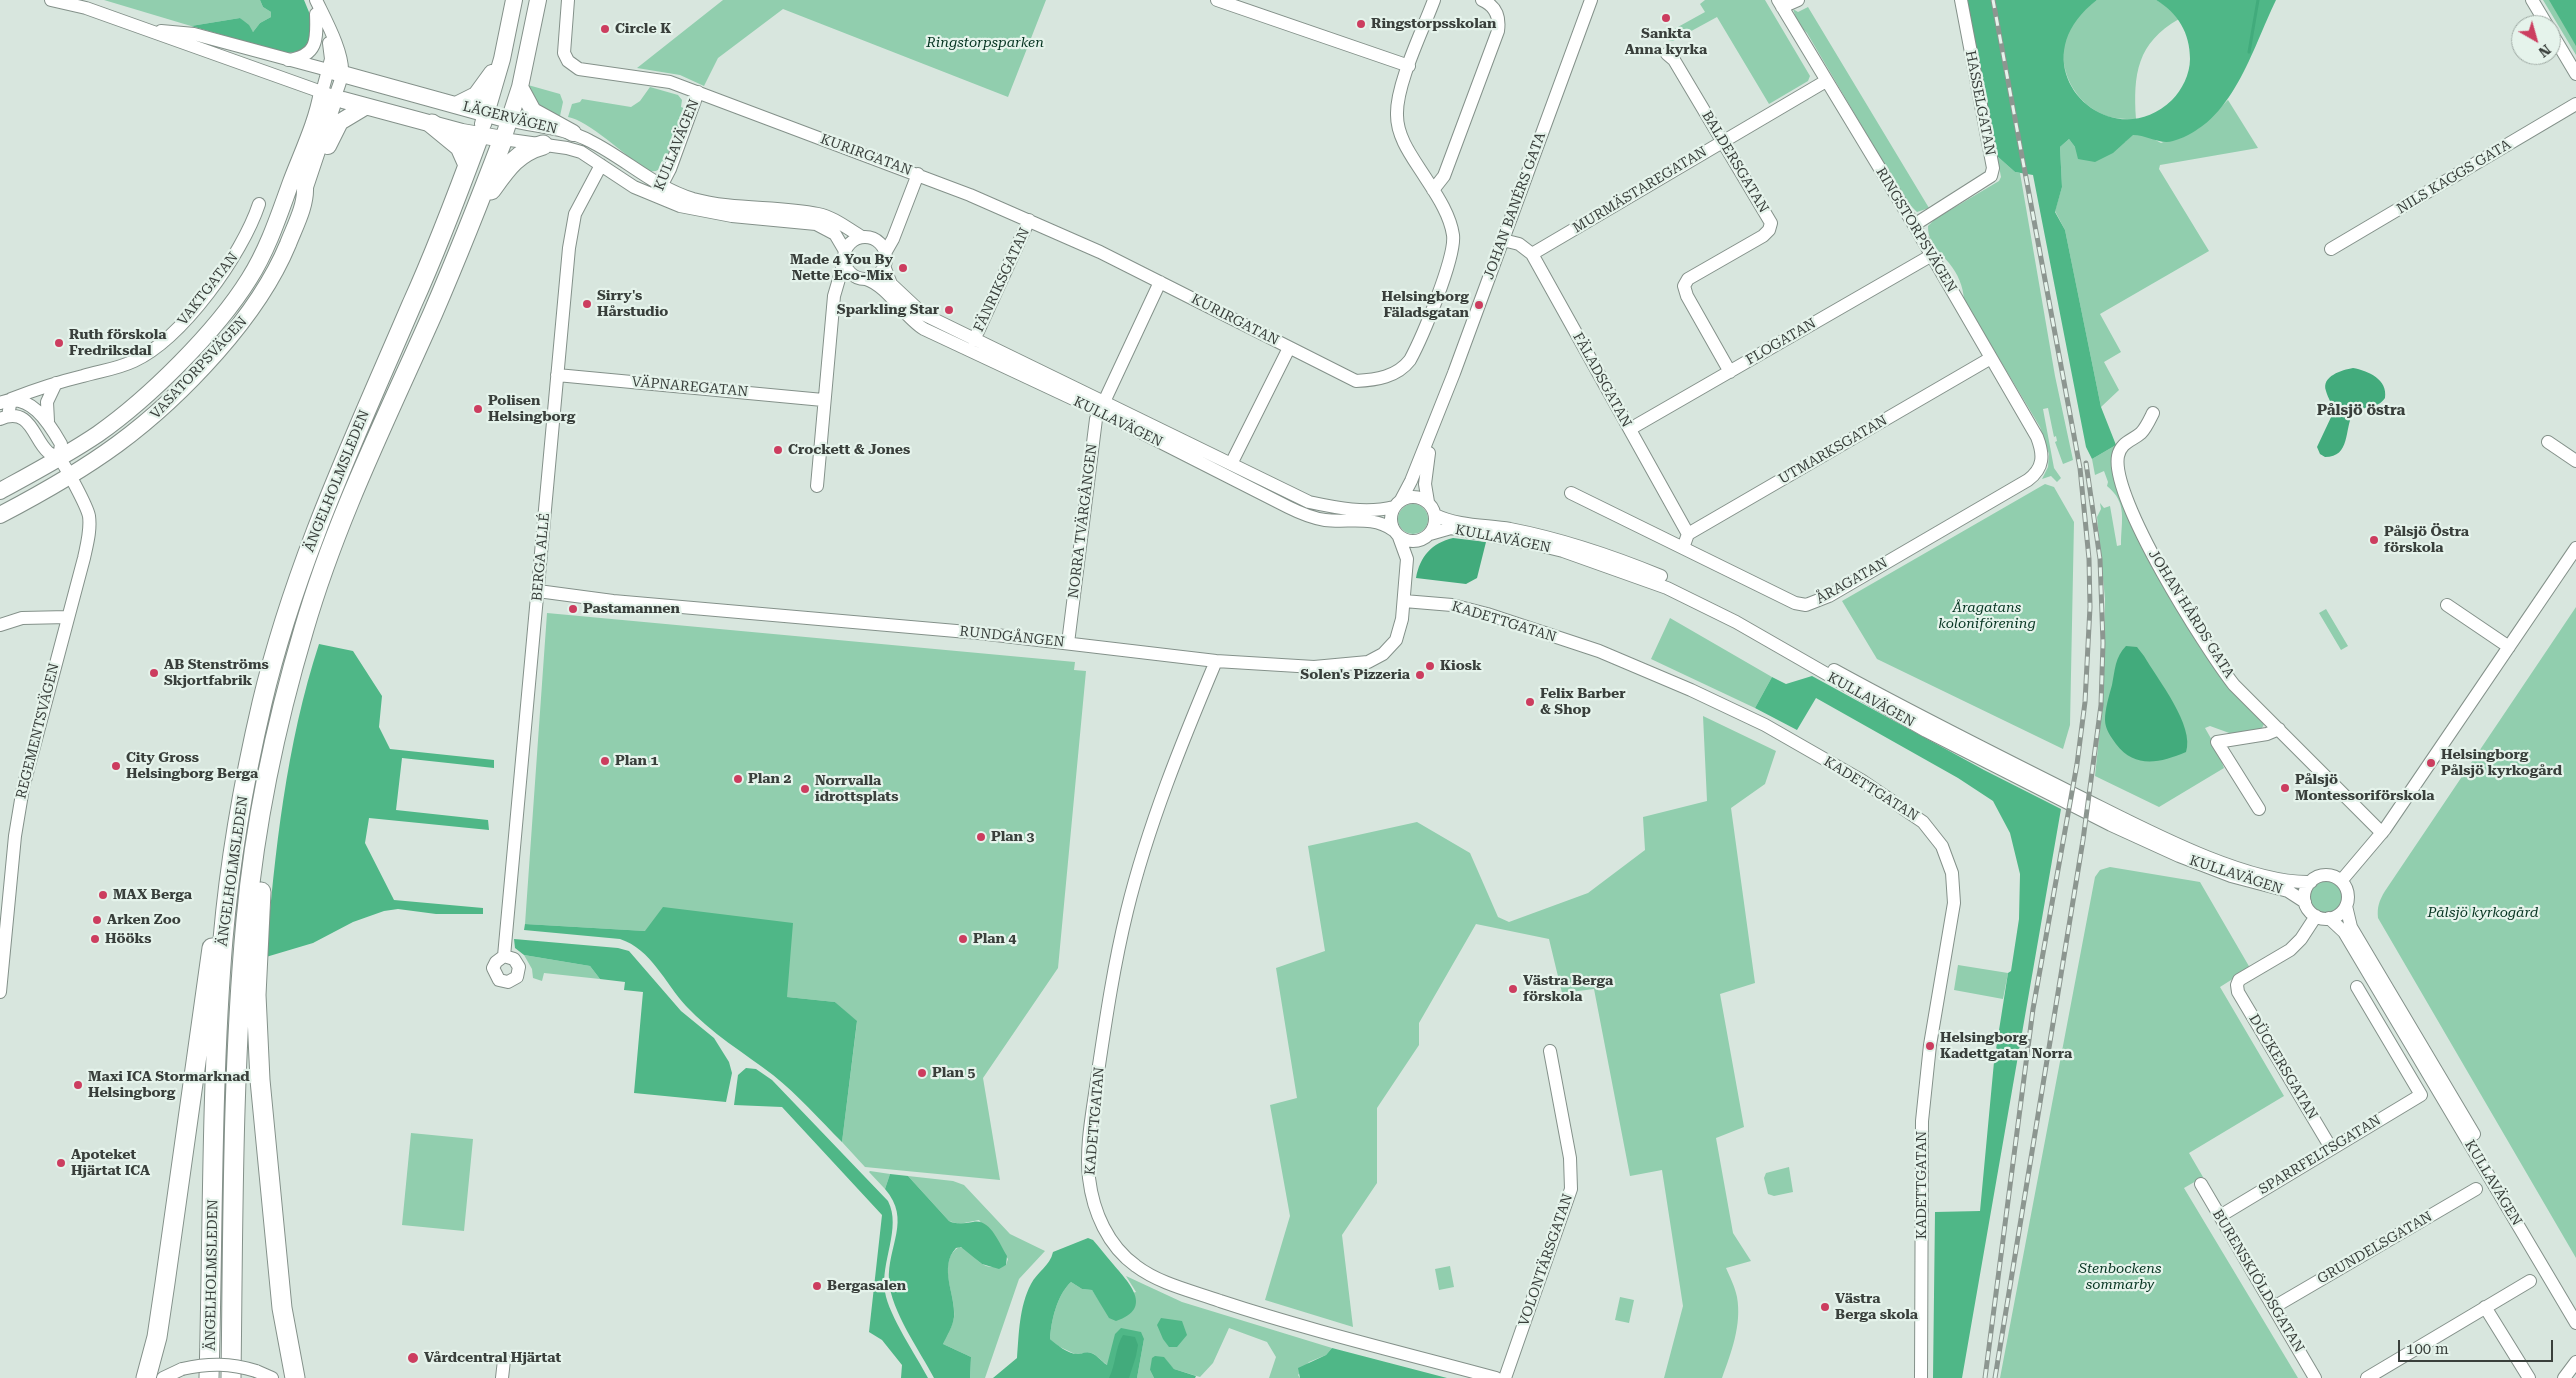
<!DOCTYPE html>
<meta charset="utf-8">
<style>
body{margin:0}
#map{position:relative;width:2576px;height:1378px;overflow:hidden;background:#d8e6de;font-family:"Roboto Serif",serif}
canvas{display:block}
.north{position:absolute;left:2511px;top:15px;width:50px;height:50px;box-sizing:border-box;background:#e5f3eb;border:1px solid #a0aba5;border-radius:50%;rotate:142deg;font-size:14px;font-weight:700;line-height:20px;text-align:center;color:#393f3b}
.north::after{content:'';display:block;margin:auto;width:18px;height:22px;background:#cc3d5f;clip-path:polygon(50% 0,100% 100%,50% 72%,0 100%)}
.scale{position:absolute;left:2398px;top:1340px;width:155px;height:22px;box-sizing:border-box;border:2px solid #393f3b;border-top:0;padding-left:6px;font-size:15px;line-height:18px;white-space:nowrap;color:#393f3b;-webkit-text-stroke:4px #e5f3eb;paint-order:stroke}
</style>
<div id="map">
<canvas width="2576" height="1378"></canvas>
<div class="north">N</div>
<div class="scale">100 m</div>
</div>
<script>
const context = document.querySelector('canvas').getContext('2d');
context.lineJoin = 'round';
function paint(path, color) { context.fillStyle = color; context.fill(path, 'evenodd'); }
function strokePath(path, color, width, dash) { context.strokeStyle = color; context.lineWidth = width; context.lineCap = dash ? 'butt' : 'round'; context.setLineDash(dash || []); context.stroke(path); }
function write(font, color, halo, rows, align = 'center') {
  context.font = font + ' "Roboto Serif",serif'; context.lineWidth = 4.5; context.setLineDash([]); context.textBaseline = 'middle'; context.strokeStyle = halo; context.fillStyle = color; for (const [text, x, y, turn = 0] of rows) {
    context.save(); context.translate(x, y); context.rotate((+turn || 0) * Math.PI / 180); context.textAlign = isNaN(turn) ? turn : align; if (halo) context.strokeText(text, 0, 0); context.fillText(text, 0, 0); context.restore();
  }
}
paint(new Path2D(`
 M104,0h156l3,7 8,5v5l-11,6 -7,9 -13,-14 -49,8z
 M723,0h323l-38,97 -225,-88 -65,49 -14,28 -24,-11 -43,-7z
 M1705,0h60l45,76 -2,5 -39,23 -52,-87 -44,24 -15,-3 47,-26 -5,-8z
 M2097,0h59l11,6 12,13c-42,24 -46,55 -43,100 -12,0 -24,0 -34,-5 -32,-14 -49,-55 -32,-87 7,-12 16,-19 27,-27z
 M2543,0h33v55z
 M1808,7l121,201 -12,4 -11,-11 -99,-168 -9,-9 -5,-15 5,3z
 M528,85l32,9 3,8 -3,14 -18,-4z
 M650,87l28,8 4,5 -1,7 5,2 -21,56c-7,7 -13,8 -21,4 -17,-13 -57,-49 -76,-52l4,-13 8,-2 2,-3 49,8 9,-6z
 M2228,100l30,48 -98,17 -1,4 50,82 -109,63 21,38 -17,10 15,28 -18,17 -36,-177 -10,-19 7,-24 -2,-40 9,-8 6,8 50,-5 7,-7h14l15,8 37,-14z
 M1997,156l18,16 5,1 35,203 18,84 -10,4 -8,-22 2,-1 -1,-5 -2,1 -6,-29 -5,1 11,59 7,10 -4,4 -6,-6 -9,3 6,-12 1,-13 -9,-27 -76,-127c-1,-14 -6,-26 -15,-37 -10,-13 -21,-19 -21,-37l7,-7 64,-38 2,-4z
 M2116,445l5,54 26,57 55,94 17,24 45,50 -3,6 -29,4 -22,-8 -5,2 12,21 7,19 -65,39 -64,-31 7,-67 3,-110 -8,-82 4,-8 -1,-6 4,5 6,-2 7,40 4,-1c0,-25 7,-42 -14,-59l1,-4 -4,-11 -9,4 -3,-16z
 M2045,484l9,3 20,35 -4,203 -7,24 -186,-90 -35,-58z
 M1398 519a15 15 0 1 1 30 0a15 15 0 1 1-30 0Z
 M2576,607v651l-198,-340c-1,-11 1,-17 7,-27z
 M2326,609l22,37 -7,4 -22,-37z
 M547,613l528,49 -1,8 12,1 -28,297 -75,110 17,102 -135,-13 -23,-25 15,-120 -22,-20 -48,-5 -142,-66 -120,-7z
 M1670,618l102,59 -17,31 -104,-49z
 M1703,716l73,35 -11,33 -34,24 24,175 -35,11 24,133 -28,11 17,95 18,28 -25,7c4,9 9,19 11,29 5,28 -6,56 -15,81h-58l19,-72 -21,-136 -32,6 -36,-187 -32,4 -13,-54 -73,-15 -57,99v22l-42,63v75l-35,52 11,92 -88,-27 25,-84 -20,-111 27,-7 -21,-130 49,-17 -17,-105 109,-24 53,31 28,64 11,5 79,-29 57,-43 -2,-33 64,-16z
 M2110,867l90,15 50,86 -30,19 64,109 -95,57 14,24 -19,11 114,190h-298l95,-501 5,-7z
 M2309 897a17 17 0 1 1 34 0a17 17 0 1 1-34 0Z
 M524,955l66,11 10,13 -56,-6 -2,8 -9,-3 -1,-9z
 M1958,965l50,8 -5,26 -49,-9z
 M411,1133l62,6 -9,92 -62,-6z
 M1789,1167l4,25 -19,4 -6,-2 -4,-16 2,-5z
 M870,1171l20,3 -5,15 -16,-17z
 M908,1176l45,5 11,4 46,49 35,17 -26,28 -34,99h-15l1,-21 -28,-13c4,-8 9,-17 11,-26 3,-22 -19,-56 5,-71 20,2 14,27 47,18l2,-6 -29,-39 -20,4 -10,-3z
 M1450,1266l4,21 -15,3 -4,-21z
 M1126,1276l56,26 150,46 -6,7 -17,7 -11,13 2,3h-31l7,-21 -9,-15 -38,-14 -16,35 -13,14 -26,-8 -10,-11 -14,12 4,8h-17l7,-39 -37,26 -13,-11 -6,-2 -11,3 -19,-9 -8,-7c1,-18 7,-44 21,-57l11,7 10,1 8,12 36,-10z
 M1620,1297l14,3 -5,23 -14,-3z`), '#91ceae');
paint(new Path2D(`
 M260,0h44l7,17 1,23c-8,9 -14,13 -27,13l-94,-27 49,-8 9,7 4,7 7,-9 11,-6v-5l-8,-5z
 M1967,0h130c-85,64 12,161 75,100 10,-10 18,-26 18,-41 0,-26 -12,-46 -34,-59h120c-24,49 -43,124 -103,141 -13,4 -26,-6 -40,-6l-20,18 -18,9 -17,-3 -3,-12 -6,-8 -9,8 2,40 -7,25 10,18 36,177 15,38 -24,14 -6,-12 -53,-272 -18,-3 -18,-16z
 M2549,0h27v46z
 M319,644l34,7 29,45 -3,31 11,22 104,11v8l-92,-10 -6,52 92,10 1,10 -120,-12 -4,25 29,57 89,8v6h-47l-38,-5 -14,2 -31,11 -40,21 -47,14c9,-106 20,-212 53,-313z
 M1812,676l172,94 77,39 -99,569h-29l2,-166 45,-1 14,-149 14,-89 3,-2 8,-52 1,-45 -10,-41 -17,-32 -35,-23 -142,-80 -19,32 -42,-22 17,-31 14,7z
 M663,907l130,16 -6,74 48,5 22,19 -15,121c-22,-22 -44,-47 -69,-67 -29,-22 -62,-42 -87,-69 -21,-23 -35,-57 -66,-67l-96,-9 1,-6 120,7z
 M514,939l104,9 11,3 52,60 33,27 15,24 3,11 -6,29 -92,-9 9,-101 -19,-2 1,-8 -25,-3 -10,-13 -66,-11 -9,-7z
 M746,1068l10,1 16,11 116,121c14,27 -8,61 -3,91 4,24 31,63 43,86h-27l1,-13 -20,-25 -13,-8 13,-117 -100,-108 -48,-2 4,-30z
 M890,1174l18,2 41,45c8,4 16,2 24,1 17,-4 26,21 34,34l-1,9 -7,4 -17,-5 -21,-17 -5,1c-18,19 0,47 -2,69 -1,9 -7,19 -11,27l28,13 -1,21h-36c-14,-27 -43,-67 -45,-97 -2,-35 23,-61 -4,-92z
 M1088,1238l5,2c7,8 13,16 20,24 15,18 42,44 3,57l-7,-3 -17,-28 -10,-1 -11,-7c-14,13 -20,39 -21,57 7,6 19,16 29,15 4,0 7,-3 12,-1 5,1 10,8 16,12l8,-31 6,-6 20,4 3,7 -7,39h-144l24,-20c2,-24 2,-51 14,-74 6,-12 19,-18 22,-32z
 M1161,1318l21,3 5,14 -10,12h-8l-6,-8 -6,-14z
 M1332,1348l115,30h-147l-2,-10 28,-13z
 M1155,1356l9,1 10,12 22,7 -1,2h-41l-4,-8 2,-12z`), '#4fb787');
paint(new Path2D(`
 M2353,368c15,3 35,11 32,30 -8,12 -22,7 -32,15 -9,16 -2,44 -28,44l-5,-3 -3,-7 16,-34c0,-9 -5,-14 -7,-22 -5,-15 16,-21 27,-23z
 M1453,538l33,4 -9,36 -11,6 -50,-6c4,-22 16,-35 37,-40z
 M2126,646l11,1 7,9c14,24 51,70 42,96 -26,11 -51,17 -70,-8 -5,-7 -11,-15 -11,-24 0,-11 4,-24 7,-35 3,-15 3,-28 14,-39z
 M1123,1335l12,2 3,8 -2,11 -7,22h-20c7,-14 6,-30 14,-43z`), '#42ab7c');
strokePath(new Path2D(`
 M2249,52l9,-52`), '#42ab7c', 3);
const minor = new Path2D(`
 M51,0l35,8 244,87
 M316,0c9,19 28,53 26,74 -1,7 -5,16 -7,23
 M568,0l-4,53 4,8 11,8 91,13 300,113 130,57 256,129c20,-1 41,-4 54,-21 12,-22 46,-103 43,-125 -3,-21 -17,-41 -28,-58 -12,-19 -28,-39 -28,-62 -1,-31 26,-85 37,-115
 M1217,0l192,66
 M2532,0l15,25
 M1782,7l16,-7
 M161,31l33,3 134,36
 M2551,32l25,42
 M1667,54l7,6 97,163 -2,7 -6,6 -75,43 -4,7 3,10 43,76
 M288,60c30,-4 29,-21 28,-46
 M322,92l9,-33 -2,-16
 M509,120c27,7 57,8 81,21 36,18 64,46 103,58 40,11 84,7 125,15 16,3 30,15 44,23
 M503,139l64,9 14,4 53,35 46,19 52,10 84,8 19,10 10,17
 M1433,190l11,-14 54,-145c2,-14 -2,-25 -16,-31
 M658,192l12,-23 28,-77
 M1914,225l77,-49 2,-8 -32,-168
 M844 258a21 21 0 1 1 42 0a21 21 0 1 1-42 0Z
 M1503,240l16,4 13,10 156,280
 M2331,249l245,-145
 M885,253l8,-14 25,-65
 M1532,254l294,-173
 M884,266l7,18 32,30 386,188c28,6 57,12 85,5
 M866,279c22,7 38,38 58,50l175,82 189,96c12,6 23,11 37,13 23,3 48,-5 68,10
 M974,340l55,-120
 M557,375l266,25
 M0,403c29,-13 49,20 61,41l-2,14
 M2153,413c-3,6 -7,15 -12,20 -9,8 -20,9 -23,23 -8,42 88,193 116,229l148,148
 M8,416l3,-17c23,-9 47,-17 72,-23 17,-5 34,-7 51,-15 49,-23 108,-106 125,-157
 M0,419c31,-13 33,20 48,33 3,3 8,3 11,6 6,7 28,48 30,58 2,14 -2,28 -5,42l-61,230 -8,48 -15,156
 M48,421l-1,-19 9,-19
 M1630,429l302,-174
 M2548,442l28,19
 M1231,464l58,-116
 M817,486l17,-190 10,-34
 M1571,493l224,110 11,2 23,-9 199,-116c16,-12 16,-25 9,-43l-123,-212 -136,-225
 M1391 519a22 22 0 1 1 44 0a22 22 0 1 1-44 0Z
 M1401,500l10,-19 43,-108 137,-373
 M1428,502l-3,-18 4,-31
 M1435,515c23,11 50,10 75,14 52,10 102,27 151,47
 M1430,534l21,-6 79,15 33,8 104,37 69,34 190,109 185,94 68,31 52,20 57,15 17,11
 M1683,548l5,-14 303,-176
 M538,591l75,10 366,32 237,28 98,6 54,-5 15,-8 13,-14 6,-21 5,-60 -8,-22
 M1404,601l48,4 35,9 112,37 92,39 74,35 96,55 62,42 19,24 10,27 2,30 -24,142 -8,76 -1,257
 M2447,605l62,42
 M0,625l22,-7 46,-1
 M1068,643l28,-224 64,-137
 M1216,661c-34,81 -68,164 -89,250 -13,53 -21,107 -29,161 -4,34 -13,72 -9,106 4,34 19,68 47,88 24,18 56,25 84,35 91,30 184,52 276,77
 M1834,670c80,44 160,84 242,125 61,30 168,89 235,87
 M2259,809l-42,-67 50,-8 12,-5
 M2304 897a22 22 0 1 1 44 0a22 22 0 1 1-44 0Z
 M2341,881l44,-52 191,-281
 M2346,906l5,21 123,207
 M2316,916l-15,23 -11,11 -51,30 -2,5 1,7 93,156
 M2329,918l15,14 232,391
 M504,956l10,3 5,8 -2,10 -9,5 -9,-2 -6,-12 3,-6 8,-6 65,-708 6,-34 26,-49
 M2201,1184l114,194
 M2220,1216l201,-121 -64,-108
 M2274,1307l202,-118
 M2485,1307l44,71
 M256,1371l16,7
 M163,1378l19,-9
 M502,1378l2,-18
 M1505,1378l66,-189 -1,-31 -20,-107
 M2367,1378l163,-97
 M2564,1378l12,-16`);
const major = new Path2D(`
 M328,70l181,50
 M520,87l13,24 40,22
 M343,100l119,32 41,7 17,-52 18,-87
 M456,105l20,-10 16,-22
 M483,124l19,-65 12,-59
 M328,146l12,-24 25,-15
 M0,491c33,-18 67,-36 98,-57 51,-36 118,-102 151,-155 19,-30 30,-64 42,-97 11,-29 26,-60 31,-90
 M0,515c90,-47 150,-87 217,-163 29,-33 54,-67 71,-108 7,-18 18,-38 17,-57l30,-90`);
const highway = new Path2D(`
 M432,124l28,23 8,18
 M491,190c15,-21 26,-38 52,-45
 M261,892l-5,103 4,85 22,228 13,70
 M146,1378l11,-41 8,-54 47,-335
 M209,1378c4,-146 2,-294 14,-439 7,-80 21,-159 39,-236 33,-140 94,-268 150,-399 25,-55 46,-111 67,-168
 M231,1378c2,-152 1,-306 15,-458 9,-98 30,-197 58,-291 32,-110 83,-212 129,-316 25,-58 48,-116 70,-174`);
strokePath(minor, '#84918a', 14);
strokePath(major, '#84918a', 18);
strokePath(highway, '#84918a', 21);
strokePath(minor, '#fff', 12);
strokePath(major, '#fff', 16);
strokePath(highway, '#fff', 19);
const rail = new Path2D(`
 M1985,1378l48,-369 44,-245 8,-62 5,-95 -1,-48 -9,-91 -87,-468
 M1995,1378l88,-538 18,-135 2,-62 -3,-84 -14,-96`);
strokePath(rail, '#8c9690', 5);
strokePath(rail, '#e5f3eb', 3, [9]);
const minorBridge = new Path2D(`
 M182,1369c27,-6 48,-6 74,2`);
strokePath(minorBridge, '#84918a', 14, []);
strokePath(minorBridge, '#fff', 12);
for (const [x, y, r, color] of [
 [1666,18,5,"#cc3d5f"],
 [1361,24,5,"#cc3d5f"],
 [605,29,5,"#cc3d5f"],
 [903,268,5,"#cc3d5f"],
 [587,304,5,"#cc3d5f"],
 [1479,305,5,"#cc3d5f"],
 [949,310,5,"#cc3d5f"],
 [59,343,5,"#cc3d5f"],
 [478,409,5,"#cc3d5f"],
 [778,450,5,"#cc3d5f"],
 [2374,540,5,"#cc3d5f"],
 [573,609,5,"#cc3d5f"],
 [1430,666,5,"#cc3d5f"],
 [154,673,5,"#cc3d5f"],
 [1420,675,5,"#cc3d5f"],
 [1530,702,5,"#cc3d5f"],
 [605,761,5,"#cc3d5f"],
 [2431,763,5,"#cc3d5f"],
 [116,766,5,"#cc3d5f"],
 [738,779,5,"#cc3d5f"],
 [2285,788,5,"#cc3d5f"],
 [805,789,5,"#cc3d5f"],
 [981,837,5,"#cc3d5f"],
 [103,895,5,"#cc3d5f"],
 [97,920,5,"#cc3d5f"],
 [95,939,5,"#cc3d5f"],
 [963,939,5,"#cc3d5f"],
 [1513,989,5,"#cc3d5f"],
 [1930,1046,5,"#cc3d5f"],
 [922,1073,5,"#cc3d5f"],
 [78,1085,5,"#cc3d5f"],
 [61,1163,5,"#cc3d5f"],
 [817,1286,5,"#cc3d5f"],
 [1825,1307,5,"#cc3d5f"],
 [413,1358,6,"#cc3d5f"]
]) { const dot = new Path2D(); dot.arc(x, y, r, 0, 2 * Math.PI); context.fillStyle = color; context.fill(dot); strokePath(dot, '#e5f3eb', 2); }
write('bold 14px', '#393f3b', '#e5f3eb', [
 ["Ringstorpsskolan",1371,24],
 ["Circle K",615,29],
 ["Sankta",1666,34,"center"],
 ["Anna kyrka",1666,50,"center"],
 ["Made 4 You By",893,260,"right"],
 ["Nette Eco-Mix",893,276,"right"],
 ["Sirry's",597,296],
 ["Hårstudio",597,312],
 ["Helsingborg",1469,297,"right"],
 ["Fäladsgatan",1469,313,"right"],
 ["Sparkling Star",939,310,"right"],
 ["Ruth förskola",69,335],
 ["Fredriksdal",69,351],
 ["Polisen",488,401],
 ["Helsingborg",488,417],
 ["Crockett & Jones",788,450],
 ["Pålsjö Östra",2384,532],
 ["förskola",2384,548],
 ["Pastamannen",583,609],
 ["AB Stenströms",164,665],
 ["Skjortfabrik",164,681],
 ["Kiosk",1440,666],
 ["Solen's Pizzeria",1410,675,"right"],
 ["Felix Barber",1540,694],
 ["& Shop",1540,710],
 ["Helsingborg",2441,755],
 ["Pålsjö kyrkogård",2441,771],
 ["City Gross",126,758],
 ["Helsingborg Berga",126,774],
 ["Plan 1",615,761],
 ["Plan 2",748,779],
 ["Pålsjö",2295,780],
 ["Montessoriförskola",2295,796],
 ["Norrvalla",815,781],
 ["idrottsplats",815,797],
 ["Plan 3",991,837],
 ["MAX Berga",113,895],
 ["Arken Zoo",107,920],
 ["Hööks",105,939],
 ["Plan 4",973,939],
 ["Västra Berga",1523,981],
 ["förskola",1523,997],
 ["Helsingborg",1940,1038],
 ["Kadettgatan Norra",1940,1054],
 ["Plan 5",932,1073],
 ["Maxi ICA Stormarknad",88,1077],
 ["Helsingborg",88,1093],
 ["Apoteket",71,1155],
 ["Hjärtat ICA",71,1171],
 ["Bergasalen",827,1286],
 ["Västra",1835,1299],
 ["Berga skola",1835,1315],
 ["Vårdcentral Hjärtat",424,1358]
], 'left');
write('italic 14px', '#063421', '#e5f3eb', [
 ["Ringstorpsparken",985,43],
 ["Åragatans",1987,608],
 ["koloniförening",1987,624],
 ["Pålsjö kyrkogård",2483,913],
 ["Stenbockens",2120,1269],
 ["sommarby",2120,1285]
]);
write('14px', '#393f3b', '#e5f3eb', [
 ["HASSELGATAN",1980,103,79],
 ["LÄGERVÄGEN",510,118,14],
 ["KULLAVÄGEN",677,145,-68],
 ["KURIRGATAN",866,155,20],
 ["BALDERSGATAN",1735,162,59],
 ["NILS KAGGS GATA",2454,177,-31],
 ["MURMÄSTAREGATAN",1640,190,-31],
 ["JOHAN BANÉRS GATA",1515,206,-70],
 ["RINGSTORPSVÄGEN",1916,230,59],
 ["FÄNRIKSGATAN",1002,280,-65],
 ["VAKTGATAN",208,289,-52],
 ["KURIRGATAN",1235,320,27],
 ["FLOGATAN",1781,342,-30],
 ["VASATORPSVÄGEN",199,368,-47],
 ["FÄLADSGATAN",1602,380,61],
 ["VÄPNAREGATAN",690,387,5],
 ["KULLAVÄGEN",1118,422,26],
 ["UTMARKSGATAN",1833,450,-30],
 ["ÄNGELHOLMSLEDEN",337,481,-68],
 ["NORRA TVÄRGÅNGEN",1083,521,-83],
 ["KULLAVÄGEN",1503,539,11],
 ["BERGA ALLÉ",541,557,-85],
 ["ÅRAGATAN",1852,581,-29],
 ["JOHAN HÅRDS GATA",2191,614,58],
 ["KADETTGATAN",1504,622,17],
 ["RUNDGÅNGEN",1012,637,6],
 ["KULLAVÄGEN",1871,700,29],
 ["REGEMENTSVÄGEN",38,731,-76],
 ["KADETTGATAN",1871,789,32],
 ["ÄNGELHOLMSLEDEN",233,871,-82],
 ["KULLAVÄGEN",2236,875,18],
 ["DÜCKERSGATAN",2283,1067,59],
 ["KADETTGATAN",1095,1121,-85],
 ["SPARRFELTSGATAN",2320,1155,-31],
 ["KULLAVÄGEN",2493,1183,59],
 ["KADETTGATAN",1922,1185,-90],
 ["GRUNDELSGATAN",2375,1248,-30],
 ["VOLONTÄRSGATAN",1546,1260,-71],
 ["ÄNGELHOLMSLEDEN",212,1275,-89],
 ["BURENSKIÖLDSGATAN",2258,1281,59]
]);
write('bold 15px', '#393f3b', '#e5f3eb', [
 ["Pålsjö östra",2361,411]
]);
</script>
